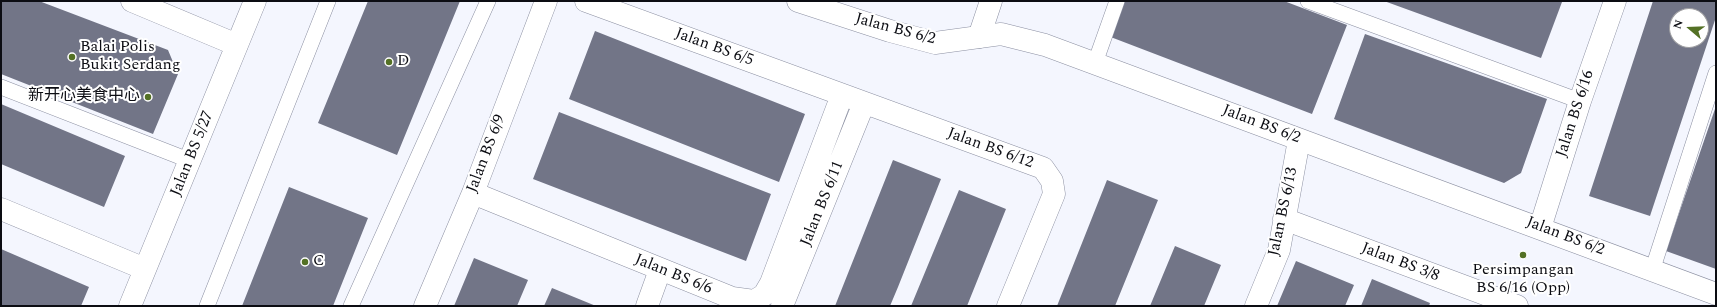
<!DOCTYPE html>
<meta charset="utf-8">
<style>
body{margin:0}
#map{position:relative;width:1717px;height:307px;overflow:hidden;background:#f4f6fe;font-family:Spectral,serif}
canvas{display:block}
.frame{position:absolute;inset:0;border:2px solid #0c0d13;pointer-events:none}
.north{position:absolute;left:1669px;top:8px;width:40px;height:40px;box-sizing:border-box;background:#fff;border:1px solid #9e9ea1;border-radius:50%;rotate:289deg;font-size:11px;font-weight:700;line-height:16px;text-align:center;color:#0c0d13}
.north::after{content:'';display:block;margin:auto;width:14px;height:18px;background:#547125;clip-path:polygon(50% 0,100% 100%,50% 72%,0 100%)}
</style>
<div id="map">
<canvas width="1717" height="307"></canvas>
<div class="frame"></div>
<div class="north">N</div>
</div>
<script>
const context = document.querySelector('canvas').getContext('2d');
context.lineJoin = 'round';
function paint(path, color) { context.fillStyle = color; context.fill(path, 'evenodd'); }
function strokePath(path, color, width, dash) { context.strokeStyle = color; context.lineWidth = width; context.lineCap = dash ? 'butt' : 'round'; context.setLineDash(dash || []); context.stroke(path); }
function write(font, color, halo, rows, align = 'center') {
  context.font = font + ' Spectral,"Noto Sans SC",serif'; context.lineWidth = 4; context.setLineDash([]); context.textBaseline = 'middle'; context.strokeStyle = halo; context.fillStyle = color; for (const [text, x, y, turn = 0] of rows) {
    context.save(); context.translate(x, y); context.rotate((+turn || 0) * Math.PI / 180); context.textAlign = isNaN(turn) ? turn : align; if (halo) context.strokeText(text, 0, 0); context.fillText(text, 0, 0); context.restore();
  }
}
paint(new Path2D(`
 M1,1h38l129,49 10,24 -25,60 -152,-60z
 M368,1h92l-63,154 -79,-32z
 M1121,1h163l63,24 -35,89 -204,-78z
 M1384,1h174l4,1 -21,56z
 M1653,1h63v16l-66,199 -61,-20zM1677,16h24v24h-24z
 M595,31l210,83 -26,68 -210,-83z
 M1365,34l182,65 -26,74 -17,10 -170,-64z
 M1,104l124,52 -21,51 -103,-43z
 M1716,106v163l-50,-18z
 M559,112l212,82 -25,67 -213,-82z
 M893,160l48,19 -43,108 -8,19h-55z
 M1107,180l51,20 -43,106h-58z
 M289,187l79,31 -35,88h-91z
 M959,190l47,19 -39,97h-56z
 M1175,246l46,19 -17,41h-54z
 M1,249l88,38 -8,19h-80z
 M474,258l54,22 -11,26h-63z
 M1296,261l58,24 -9,21h-68z
 M1372,279l58,24 -1,3h-68z
 M552,288l44,18h-52z`), '#727587');
const service = new Path2D(`
 M1308,1l272,100
 M1095,63l22,-62
 M1,87l190,74
 M1652,271l64,-198
 M207,306l121,-305
 M351,306l137,-305`);
const minor = new Path2D(`
 M132,1l105,44
 M586,1l457,167 9,13 2,13 -46,112
 M979,37l12,-36
 M473,193l259,105 22,3 10,-6 7,-12 71,-188
 M1,209l144,60
 M1284,219l233,87
 M1540,228l40,-127 35,-100
 M130,306l125,-305
 M425,306l48,-113 73,-192
 M647,306l13,-36
 M782,306l82,-203
 M1256,306l23,-56 20,-110`);
const tertiary = new Path2D(`
 M798,1l92,30 45,12 66,-9 44,11 671,249`);
strokePath(service, '#8c90a2', 16);
strokePath(minor, '#8c90a2', 23);
strokePath(tertiary, '#8c90a2', 23);
strokePath(service, '#fff', 15);
strokePath(minor, '#fff', 22);
strokePath(tertiary, '#fff', 22);
for (const [x, y, r, color] of [
 [72,57,4,"#547125"],
 [389,62,4,"#547125"],
 [148,97,4,"#547125"],
 [1523,255,4,"#547125"],
 [305,262,4,"#547125"]
]) { const dot = new Path2D(); dot.arc(x, y, r, 0, 2 * Math.PI); context.fillStyle = color; context.fill(dot); strokePath(dot, '#fff', 1.5); }
write('16px', '#0c0d13', '#fff', [
 ["Jalan BS 6/2",895,30,15],
 ["Jalan BS 6/5",714,48,20],
 ["Jalan BS 6/16",1576,114,-72],
 ["Jalan BS 6/2",1261,125,21],
 ["Jalan BS 6/12",990,149,20],
 ["Jalan BS 5/27",193,154,-68],
 ["Jalan BS 6/9",487,154,-69],
 ["Jalan BS 6/11",823,204,-68],
 ["Jalan BS 6/13",1284,212,-78],
 ["Jalan BS 6/2",1565,237,21],
 ["Jalan BS 3/8",1400,263,21],
 ["Jalan BS 6/6",673,275,22]
]);
write('16px', '#0c0d13', '#fff', [
 ["Balai Polis",80,48],
 ["Bukit Serdang",80,66],
 ["D",397,62],
 ["新开心美食中心",140,97,"right"],
 ["C",313,262],
 ["Persimpangan",1523,271,"center"],
 ["BS 6/16 (Opp)",1523,289,"center"]
], 'left');
</script>
